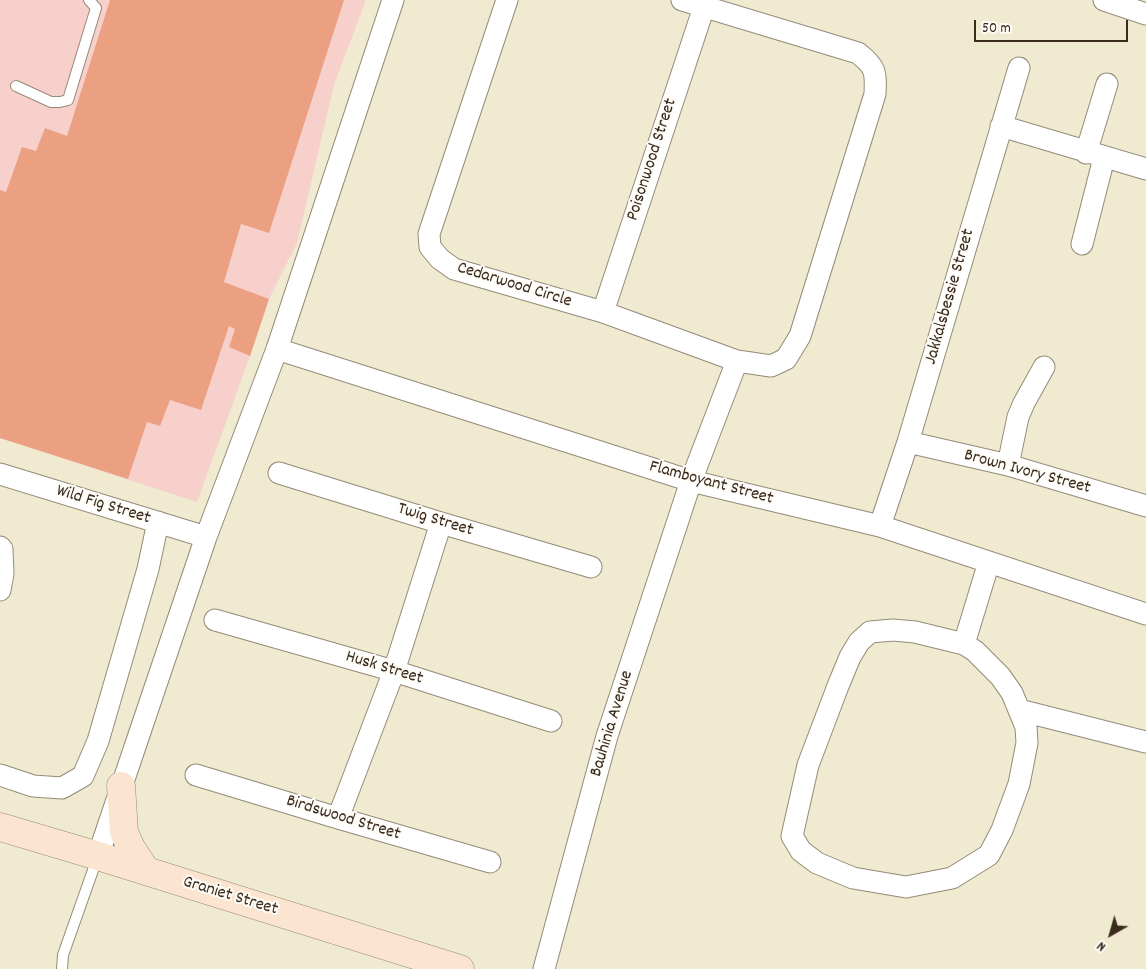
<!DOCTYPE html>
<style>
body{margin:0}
#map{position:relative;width:1146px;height:969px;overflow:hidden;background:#efead0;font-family:Dekko,sans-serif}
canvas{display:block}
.north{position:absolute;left:1086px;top:909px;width:50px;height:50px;-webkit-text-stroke:4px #fdfcf7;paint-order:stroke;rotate:218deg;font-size:14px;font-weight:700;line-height:20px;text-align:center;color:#3b2a1e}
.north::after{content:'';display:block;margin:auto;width:18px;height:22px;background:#3b2a1e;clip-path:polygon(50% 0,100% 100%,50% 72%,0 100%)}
.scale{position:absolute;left:974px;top:20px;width:154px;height:22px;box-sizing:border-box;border:2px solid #3b2a1e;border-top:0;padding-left:6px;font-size:15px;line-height:18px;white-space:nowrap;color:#3b2a1e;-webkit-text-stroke:4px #fdfcf7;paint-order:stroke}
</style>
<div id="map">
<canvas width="1146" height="969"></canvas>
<div class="north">N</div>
<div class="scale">50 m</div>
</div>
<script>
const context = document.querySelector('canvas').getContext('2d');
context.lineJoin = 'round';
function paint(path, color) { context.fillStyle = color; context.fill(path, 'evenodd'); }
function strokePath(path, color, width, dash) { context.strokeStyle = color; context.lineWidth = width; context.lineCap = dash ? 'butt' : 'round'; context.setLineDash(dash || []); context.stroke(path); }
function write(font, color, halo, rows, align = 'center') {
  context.font = font + ' Dekko,sans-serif'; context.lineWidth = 4; context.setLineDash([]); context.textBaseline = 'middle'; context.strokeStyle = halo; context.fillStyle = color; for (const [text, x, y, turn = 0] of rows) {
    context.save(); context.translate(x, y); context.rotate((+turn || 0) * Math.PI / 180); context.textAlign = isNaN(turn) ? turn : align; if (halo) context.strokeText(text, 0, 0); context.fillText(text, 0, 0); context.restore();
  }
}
paint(new Path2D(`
 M0,0h366l-32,85 -37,158 -28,56 -19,57 -53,146 -197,-64z`), '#f7d0cb');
paint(new Path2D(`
 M110,0h234l-75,233 -28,-9 -17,58 45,17 -19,57 -21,-9 6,-18 -6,-3 -28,84 -31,-10 -10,26 -13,-4 -19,57 -128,-41v-248l6,2 16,-45 14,4 9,-23 22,8z`), '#eca082');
const lane = new Path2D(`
 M16,86l35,16h9l8,-2 28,-92 -7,-8
 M62,969l1,-14 35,-99`);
const street = new Path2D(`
 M507,0l-78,234 1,13 10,12 14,10 149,43 134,49 34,5 15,-7 14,-23 75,-242c1,-22 1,-27 -17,-41l-176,-53
 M1104,0l42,14
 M1001,126l145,43
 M1086,153l21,-69
 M1082,244l22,-86
 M603,312l101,-305
 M277,349l414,132 189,45 266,88
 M908,442l100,23 138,41
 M1008,465l10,-48 6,-14 20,-36
 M279,473l162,50 150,44
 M0,474l206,63
 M880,526l28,-84 111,-374
 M0,547l2,2 1,25 -3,16
 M215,620l179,51 157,50
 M964,644l11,7 25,25 12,17 14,34 1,16 -8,41 -17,46 -13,25 -37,23 -46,9 -53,-9 -36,-15 -16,-12 -9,-15 16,-71 30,-79 12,-29 9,-15 11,-10 23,-2 22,2 49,12 25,-82
 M1019,710l127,32
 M0,775l33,11 29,2 21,-12 15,-35 50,-172 10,-47
 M196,775l142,43 152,44
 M338,818l56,-147 47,-148
 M98,856l108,-319 71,-188 116,-349
 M544,969l63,-233 84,-255 46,-120`);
const secondary = new Path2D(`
 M121,786l3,46 7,16 15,23
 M0,827l98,29 362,113`);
strokePath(lane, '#958a77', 12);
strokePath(street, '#958a77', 23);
strokePath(secondary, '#958a77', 29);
strokePath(lane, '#fff', 10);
strokePath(street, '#fff', 21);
strokePath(secondary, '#fce5d0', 28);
write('18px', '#3b2a1e', '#fdfcf7', [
 ["Poisonwood Street",653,160,-72],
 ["Cedarwood Circle",514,286,17],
 ["Jakkalsbessie Street",951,297,-74],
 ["Brown Ivory Street",1027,473,15],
 ["Flamboyant Street",711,484,15],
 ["Wild Fig Street",103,506,17],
 ["Twig Street",435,521,17],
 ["Husk Street",384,669,17],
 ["Bauhinia Avenue",613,724,-73],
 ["Birdswood Street",343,819,17],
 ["Graniet Street",230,897,17]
]);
</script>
